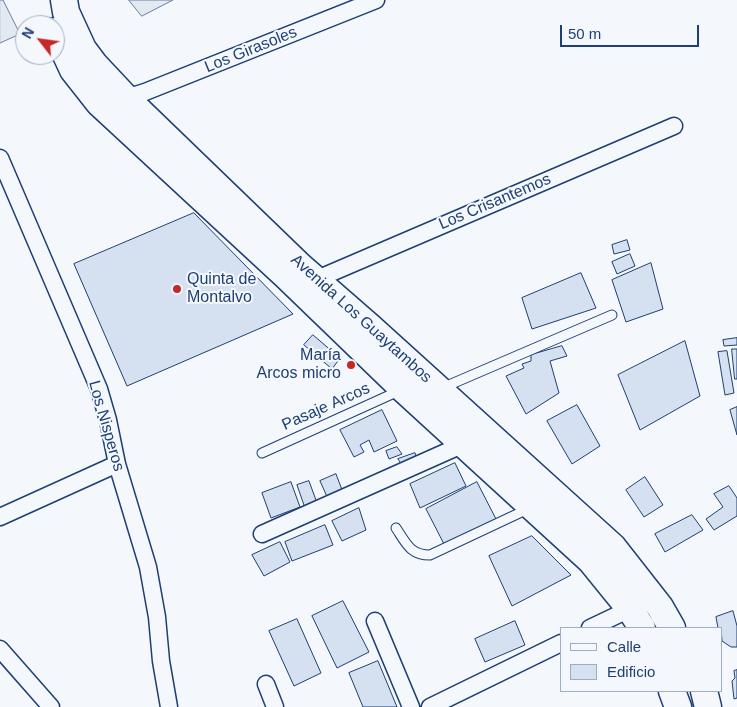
<!DOCTYPE html>
<meta charset="utf-8">
<style>
body{margin:0}
#map{position:relative;width:737px;height:707px;overflow:hidden;background:#f4f7fb;font-family:Arial,sans-serif}
canvas{display:block}
.legend{position:absolute;left:560px;top:627px;width:162px;height:65px;box-sizing:border-box;background:#f4f7fb;border:1px solid #9eadc5;margin:0;padding:6px 9px;list-style:none;font-size:15px;color:#1d3f73}
.legend li{display:flex;align-items:center;gap:10px;height:25px}
.legend b{width:25px;border:1px solid #9eadc5}
.north{position:absolute;left:15px;top:15px;width:50px;height:50px;box-sizing:border-box;background:#f4f7fb;border:1px solid #9eadc5;border-radius:50%;rotate:300deg;font-size:14px;font-weight:700;line-height:20px;text-align:center;color:#1d3f73}
.north::after{content:'';display:block;margin:auto;width:18px;height:22px;background:#c62828;clip-path:polygon(50% 0,100% 100%,50% 72%,0 100%)}
.scale{position:absolute;left:560px;top:25px;width:139px;height:22px;box-sizing:border-box;border:2px solid #1d3f73;border-top:0;padding-left:6px;font-size:15px;line-height:18px;white-space:nowrap;color:#1d3f73;-webkit-text-stroke:4px #f4f7fb;paint-order:stroke}
</style>
<div id="map">
<canvas width="737" height="707"></canvas>
<ul class="legend">
<li><b style="height:6px;background:#f4f7fb"></b>Calle</li>
<li><b style="height:14px;background:#d5e0f0"></b>Edificio</li>
</ul>
<div class="north">N</div>
<div class="scale">50 m</div>
</div>
<script>
const context = document.querySelector('canvas').getContext('2d');
context.lineJoin = 'round';
function paint(path, color) { context.fillStyle = color; context.fill(path, 'evenodd'); }
function strokePath(path, color, width, dash) { context.strokeStyle = color; context.lineWidth = width; context.lineCap = dash ? 'butt' : 'round'; context.setLineDash(dash || []); context.stroke(path); }
function write(font, color, halo, rows, align = 'center') {
  context.font = font + ' Arial,sans-serif'; context.lineWidth = 4; context.setLineDash([]); context.textBaseline = 'middle'; context.strokeStyle = halo; context.fillStyle = color; for (const [text, x, y, turn = 0] of rows) {
    context.save(); context.translate(x, y); context.rotate((+turn || 0) * Math.PI / 180); context.textAlign = isNaN(turn) ? turn : align; if (halo) context.strokeText(text, 0, 0); context.fillText(text, 0, 0); context.restore();
  }
}
const green = new Path2D(`
 M0,0h3l17,34 -20,9z
 M129,0h44l-31,16z`);
paint(green, '#e3e9f0');
strokePath(green, '#687fa3', 1);
const building = new Path2D(`
 M194,213l99,101 -166,72 -53,-122z
 M627,240l3,10 -16,4 -2,-9z
 M630,254l5,12 -18,8 -5,-12z
 M651,263l12,46 -37,13 -14,-42z
 M581,273l15,35 -64,21 -10,-31z
 M313,335l27,23 -8,11 -28,-24z
 M737,338v7l-13,1 -1,-6z
 M685,341l15,55 -60,34 -22,-55z
 M562,346l5,10 -17,5 9,32 -33,21 -20,-38 18,-8 -2,-4 9,-3v-6z
 M732,349h5v30h-2z
 M727,351l7,42 -9,2 -7,-43z
 M577,405l23,41 -28,18 -25,-43z
 M737,407v28l-7,-25z
 M382,410l15,31 -23,11 -5,-12 -9,5 4,7 -10,5 -14,-27z
 M397,447l5,7 -13,5 -3,-8z
 M415,453l2,7 -15,5 -4,-6z
 M455,463l11,23 -46,22 -10,-24z
 M336,474l8,21 -15,6 -9,-20z
 M645,477l18,28 -19,12 -18,-27z
 M309,481l8,22 -12,5 -8,-23z
 M291,482l9,25 -29,11 -9,-25z
 M477,482l19,37 -51,27 -19,-37z
 M729,486l8,12v18l-23,14 -8,-11 17,-12 -9,-13z
 M359,508l7,22 -24,11 -10,-20z
 M692,515l11,15 -38,22 -10,-18z
 M325,525l8,20 -41,16 -7,-19z
 M532,536l39,39 -59,31 -23,-50z
 M280,542l10,20 -26,14 -12,-21z
 M343,601l26,51 -32,16 -25,-52z
 M733,611l4,15v21h-6l-9,-6 -1,-13h-3l-2,-11z
 M297,619l24,54 -27,13 -25,-55z
 M515,621l10,24 -40,17 -10,-23z
 M378,661l19,46h-34l-14,-34z
 M737,670v28l-3,1 -2,-18 3,-3 -1,-7z`);
paint(building, '#d5e0f0');
strokePath(building, '#1d3f73', 1);
const service = new Path2D(`
 M442,388l170,-73
 M262,453l139,-63
 M396,528c10,15 14,27 34,27l100,-47`);
const minor = new Path2D(`
 M126,98l19,-6 231,-92
 M0,158l99,231 9,31 9,44 31,103 9,50 4,44 8,46
 M317,279l357,-153
 M0,517l117,-53
 M262,534l202,-90
 M375,621l36,86
 M590,628l40,-19
 M0,649l51,58
 M266,684l9,23
 M430,707l131,-64`);
const primary = new Path2D(`
 M64,0l2,12 17,37 12,16 31,33 174,168 70,61 243,220 47,60 12,21
 M55,31l18,39 26,33 187,173 117,113 188,172 39,48 12,19
 M672,691l6,16
 M704,691l4,16`);
strokePath(service, '#1d3f73', 11);
strokePath(minor, '#1d3f73', 19);
strokePath(primary, '#1d3f73', 29);
strokePath(service, '#f4f7fb', 9);
strokePath(minor, '#f4f7fb', 16);
strokePath(primary, '#f4f7fb', 26);
for (const [x, y, r, color] of [
 [177,289,5,"#c62828"],
 [351,365,5,"#c62828"]
]) { const dot = new Path2D(); dot.arc(x, y, r, 0, 2 * Math.PI); context.fillStyle = color; context.fill(dot); strokePath(dot, '#f4f7fb', 2); }
write('16px', '#1d3f73', '#f4f7fb', [
 ["Los Girasoles",251,50,-22],
 ["Los Crisantemos",495,202,-23],
 ["Avenida Los Guaytambos",361,319,42],
 ["Pasaje Arcos",326,407,-24],
 ["Los Nisperos",106,426,74]
]);
write('16px', '#1d3f73', '#f4f7fb', [
 ["Quinta de",187,280],
 ["Montalvo",187,298],
 ["María",341,356,"right"],
 ["Arcos micro",341,374,"right"]
], 'left');
</script>
